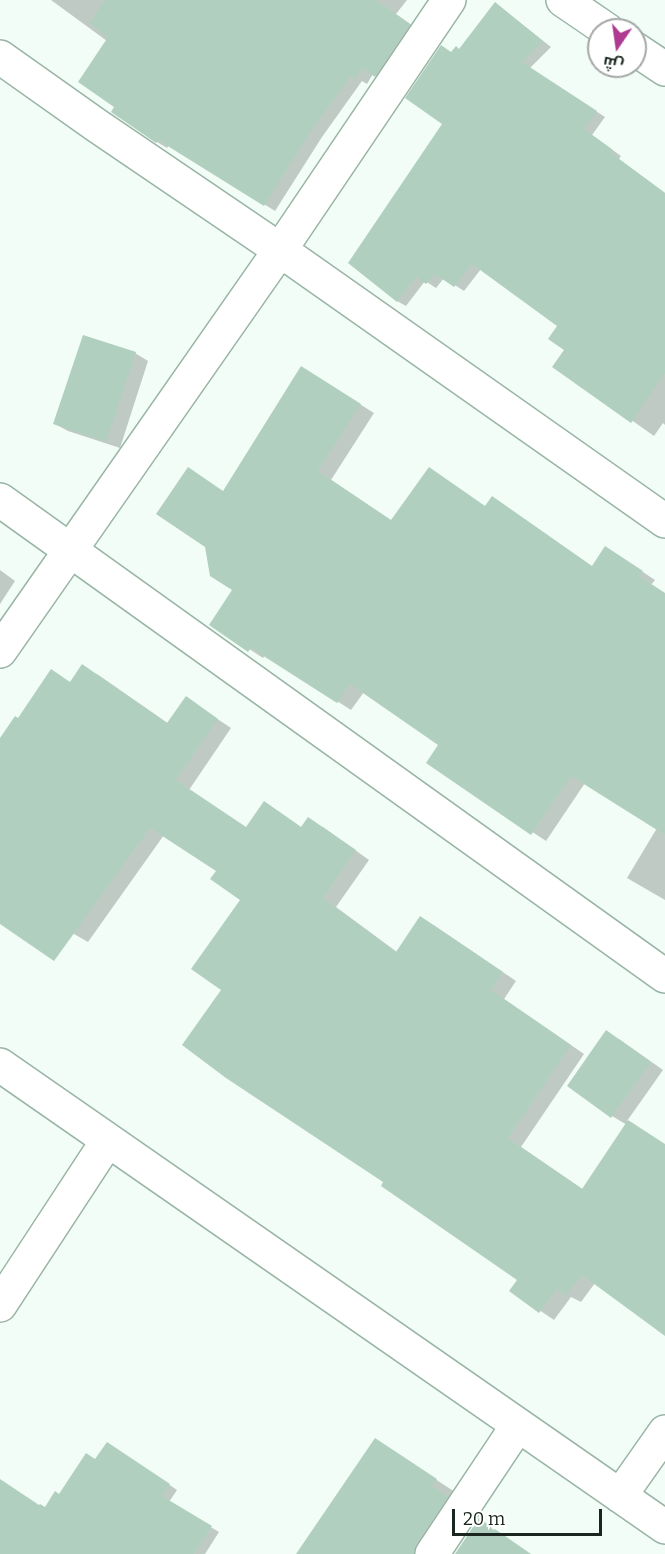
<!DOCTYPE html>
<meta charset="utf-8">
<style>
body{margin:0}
#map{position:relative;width:665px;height:1554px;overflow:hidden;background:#f1fdf6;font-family:Bitter,Cairo,serif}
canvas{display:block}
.north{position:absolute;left:587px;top:18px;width:60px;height:60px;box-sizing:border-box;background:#fff;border:2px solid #a4a8a6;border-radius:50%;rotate:193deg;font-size:16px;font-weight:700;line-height:24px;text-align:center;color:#1b2620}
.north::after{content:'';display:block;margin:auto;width:21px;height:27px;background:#af3a92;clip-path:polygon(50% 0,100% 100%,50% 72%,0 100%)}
.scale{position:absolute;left:452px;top:1509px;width:150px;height:27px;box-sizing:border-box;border:3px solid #1b2620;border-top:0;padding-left:8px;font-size:18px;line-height:21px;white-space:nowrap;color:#1b2620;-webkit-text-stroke:4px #fff;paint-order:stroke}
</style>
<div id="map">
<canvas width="665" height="1554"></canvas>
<div class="north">ش</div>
<div class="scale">20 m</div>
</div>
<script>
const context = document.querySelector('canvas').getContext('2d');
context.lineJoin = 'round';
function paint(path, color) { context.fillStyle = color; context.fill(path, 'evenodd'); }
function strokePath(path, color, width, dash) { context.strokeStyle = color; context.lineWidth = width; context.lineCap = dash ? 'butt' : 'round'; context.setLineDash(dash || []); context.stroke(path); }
paint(new Path2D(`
 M51,0h356l-11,14 24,17 -34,50 -13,-7 -6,10 -5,-3 -40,56 -47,74 -106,-66 -2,3 -10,-6 -44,-30 3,-5 -9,-66z
 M496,4l55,43 -21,21 75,49 -13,18 29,21 -2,3 46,34v232l-2,-2 -9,13 -99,-70 11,-16 -7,-24 -78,-57 -17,22 -20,-13 -8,10 -11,-7 -19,25 -9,-5 47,-177 8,-70 8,-4z
 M135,353l13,8 -28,87 -52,-17 -13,-7z
 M315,376l59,37 -43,67 61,41 94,-14 107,60 26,-11 36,24 -4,5 14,9v306l-38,-22 30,-50 -72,-45 -39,58 -118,-78 12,-18 -76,-53 -13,18 -86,-55 -2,3 -52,-34 23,-34z
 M0,570l15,11 -15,23z
 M97,674l72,50 17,-26 45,30 -42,62 58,38 31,-17 24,17 21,-1 46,33 -33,47 61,45 24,-34 14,8 81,55 -12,18 80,55 -63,93 63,43 43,-65 -15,-9 7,-77 44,31 -36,51 38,24v190l-70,-52 -14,19 -10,-5 -17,23 -43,-29 8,-11 -134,-98 -162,-192 19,-90 -24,-29 -54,-36 -76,107 -14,-8 -74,-55v-139l19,-20 52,-37z
 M375,1440l80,52 -19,62h-138z
 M115,1448l62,42 -8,12 50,30 -14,22h-205v-73l40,26 5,2 50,-48z`), '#0003');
paint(new Path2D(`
 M105,0h271l34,24 -35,53 -12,-9 -8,11 -4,-3 -40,55 -47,75 -106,-66 -2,3 -45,-31 3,-5 -36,-25 30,-45 -19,-14z
 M495,2l48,39 -21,21 75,49 -13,18 29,21 -2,3 54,40v180l-34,50 -79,-56 12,-17 -16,-11 9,-13 -85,-62 -18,23 -19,-13 -9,10 -10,-7 -19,25 -49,-39 94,-139 -37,-26 36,-53 10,7 5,-6 3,3z
 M83,335l53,17 -30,90 -53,-18z
 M301,366l60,38 -43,67 73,49 38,-53 56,39 7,-10 100,70 13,-20 38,25 -4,5 26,17v242l-94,-59 -40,59 -105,-72 12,-18 -88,-61 -13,19 -86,-55 -3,4 -39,-27 23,-35 -22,-14 -5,-29 -49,-33 32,-47 35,24z
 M82,664l85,59 19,-27 32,23 -42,61 70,47 18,-26 37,26 7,-10 48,33 -33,48 73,54 24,-36 83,56 -12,18 80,55 -63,93 74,51 46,-69 37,24v192l-83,-61 -16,21 -9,-7 -18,24 -30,-22 8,-11 -136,-94 2,-4 -157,-104 -44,-33 39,-55 -30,-21 49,-69 -30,-21 6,-8 -66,-43 -96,133 -54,-37v-186l15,-22 3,2 33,-49 19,13z
 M606,1030l45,32 -40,56 -44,-32z
 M375,1438l62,41 -5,7 16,11 -32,47 -3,10h-117z
 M107,1442l63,42 -8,12 50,30 -18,28h-194v-75l39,26 1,-1 5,3 10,-16 4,3 27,-41 9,6z
 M479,1518l52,36h-76z`), '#b1cfbe');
const street = new Path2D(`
 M563,0l44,30
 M635,49l30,20
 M0,57l96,68 184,125 385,271
 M0,500l665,476
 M0,651l280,-401 169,-250
 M0,1065l665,462
 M0,1305l108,-165
 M620,1496l45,-64
 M432,1554l86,-129`);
strokePath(street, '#98b4a5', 36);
strokePath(street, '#fff', 33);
</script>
